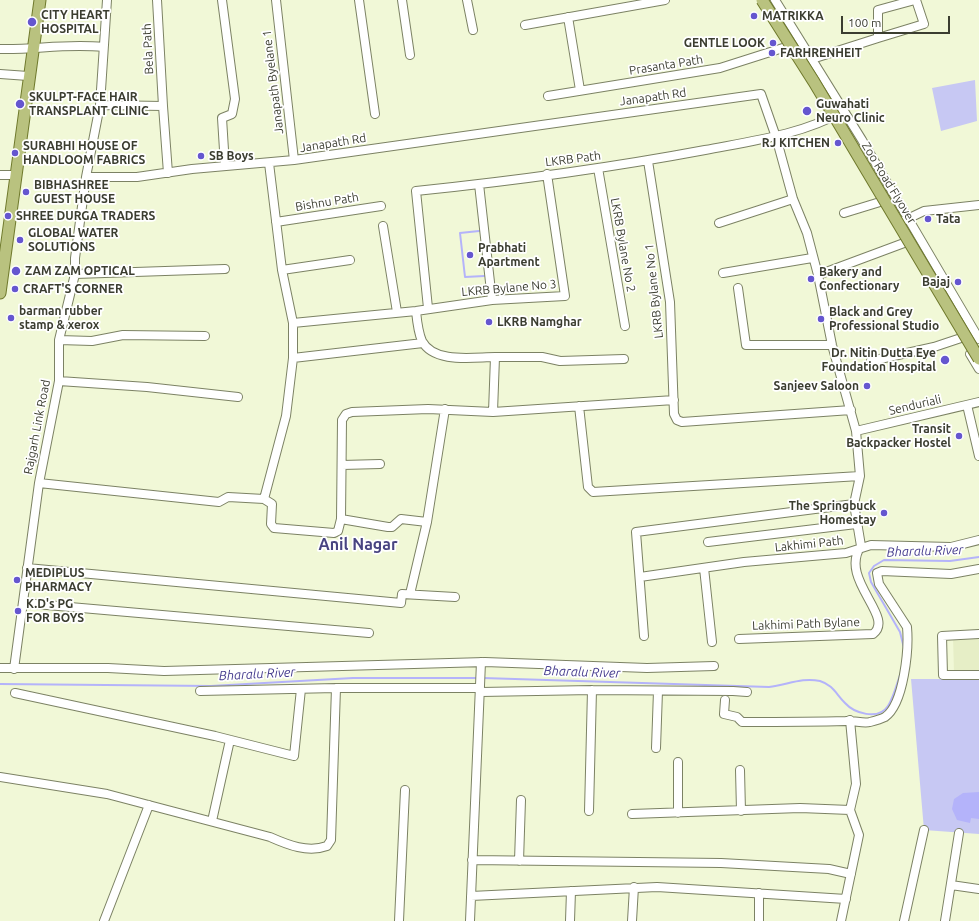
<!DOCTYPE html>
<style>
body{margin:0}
#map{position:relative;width:979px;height:921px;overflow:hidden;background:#f1f8d7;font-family:Ubuntu,sans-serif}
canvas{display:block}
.scale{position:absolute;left:841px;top:16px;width:109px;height:18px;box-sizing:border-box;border:2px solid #3b3d30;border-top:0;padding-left:5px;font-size:12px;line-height:14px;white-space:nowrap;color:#3b3d30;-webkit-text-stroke:3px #fff;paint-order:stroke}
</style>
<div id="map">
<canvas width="979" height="921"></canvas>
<div class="scale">100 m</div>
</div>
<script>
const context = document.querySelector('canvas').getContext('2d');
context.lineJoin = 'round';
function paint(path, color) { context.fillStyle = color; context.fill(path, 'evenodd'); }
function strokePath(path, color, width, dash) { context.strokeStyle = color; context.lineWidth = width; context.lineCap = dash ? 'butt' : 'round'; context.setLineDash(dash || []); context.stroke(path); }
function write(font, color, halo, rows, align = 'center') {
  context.font = font + ' Ubuntu,sans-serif'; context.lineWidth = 3.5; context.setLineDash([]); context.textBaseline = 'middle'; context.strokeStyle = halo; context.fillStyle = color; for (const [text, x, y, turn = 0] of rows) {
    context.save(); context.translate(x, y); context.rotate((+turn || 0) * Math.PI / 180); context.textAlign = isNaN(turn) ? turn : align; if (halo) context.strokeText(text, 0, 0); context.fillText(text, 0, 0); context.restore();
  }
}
paint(new Path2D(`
 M979,634v39h-25l-1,-37z`), '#e6eec6');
paint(new Path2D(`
 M975,80l2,41 -36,10 -9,-43z
 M508,260l1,5 -16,2 -1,-5z
 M911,679h68v155l-55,-4z`), '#c7c8f3');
paint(new Path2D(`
 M979,792v27l-8,-1 -1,5 -13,-3 -5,-11 2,-10 9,-6z`), '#b4b3fa');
strokePath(new Path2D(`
 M479,231l-19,2 5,44 19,-1
 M904,648l-4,-16 -29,-50 -2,-9 5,-7 10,-6 66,1 29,-4
 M483,678l286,9c18,-2 33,-10 51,-6 13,4 16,13 25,22 9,10 33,18 43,3 6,-9 9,-23 13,-34
 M0,684l211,2 142,-8h126`), '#b4b3fa', 2);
const minor = new Path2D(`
 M222,0l13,99 -3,15 -10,4 3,48
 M276,0l18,160
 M359,0l16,114
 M402,0l8,55
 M467,0l6,30
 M775,0l87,140 117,199
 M568,17l12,73
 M525,25l140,-25
 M878,38l46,-14 -8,-24
 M0,49c35,1 66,-6 103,-2
 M812,59l66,-21v-28l37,-10
 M0,74l28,2
 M548,96l172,-28 66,-21
 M100,105l63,1 -6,-106
 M163,106l5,67
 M648,161l22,141 4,112 3,6 5,2 169,-12
 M598,168l27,158
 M0,175h17
 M86,177h51l55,-8 102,-9 467,-66 15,43 17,62 14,34 11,42 14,70 24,86 4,45 -6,28 7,42
 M479,184l13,116
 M844,213l36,-11
 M903,221l21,-10 55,-6
 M276,222l105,-16
 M719,223l74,-24
 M383,226l14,86
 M282,270l68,-10
 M723,273l89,-15
 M75,274l150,-5
 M818,275l86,-32
 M738,288l8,57h86
 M428,308l-12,-117c97,-10 193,-23 289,-41 47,-9 96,-15 139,-39
 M416,311c1,10 2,21 6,30 12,23 52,16 73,16l-2,55
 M293,323l123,-12 76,-11 73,-4 -18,-122
 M59,340l33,1 31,-6 82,1
 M970,354l9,15
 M495,357h47l18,4 64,-2
 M293,358l130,-15
 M871,361l63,-14 27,-9
 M59,381l88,6 91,10
 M967,405l12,51
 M579,406l9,81 5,5 267,-16
 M856,431l123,-29
 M342,465l38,-1
 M39,483l180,19 9,-5 36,2 22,-83 7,-58v-35l-11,-53 -13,-107
 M264,499l8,5 -1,20 3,4 60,5 4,-2 3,-12 1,-99 4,-6 6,-2 76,-3 65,3 181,-12
 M341,519l47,8h4l9,-8 26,3
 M708,542l148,-18
 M27,568l374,35 1,-9 53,3
 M704,568l8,74
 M640,577l104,-15 102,-9 25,-8 80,2 28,-7
 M410,594l17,-72 18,-113
 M24,603l345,30
 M979,634l-37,2 1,39h36
 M644,636l-8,-104 218,-28
 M739,639l134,-5c23,-17 -35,-55 -12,-88
 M0,668h108l56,3 321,-9 162,6 67,-2
 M14,669l25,-186 20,-102v-41l16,-66v-16l11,-81 14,-72 7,-105
 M200,691l136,-3h141l4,4 111,-2 141,1 14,1
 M15,693l200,43 79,20 7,-67
 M725,700l-1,14 13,3 5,5c35,0 69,0 104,-1 8,-1 17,3 24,1 4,-1 11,-3 15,-5 19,-13 24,-68 22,-90l-28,-43 -2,-11 5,-2 69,3 28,-5
 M656,748l2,-57
 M740,770l1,41
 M0,777l107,17 163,43c18,8 38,16 57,9l4,-6 5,-152
 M589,811l3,-121
 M678,813v-51
 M632,814l168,-6 50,2
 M212,821l18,-81
 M472,860l249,3 108,6 22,5
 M519,861l2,-61
 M951,885l28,4
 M471,896l186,-9 189,12
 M104,921l45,-116
 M399,921l6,-131
 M470,921l11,-259
 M570,921l1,-30
 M632,921l2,-34
 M759,921v-28
 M841,921l18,-86 -9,-25 6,-26 -6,-64
 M904,921l20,-91
 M945,921l14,-88`);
const major = new Path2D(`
 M0,293l40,-293`);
strokePath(minor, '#7c8264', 10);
strokePath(major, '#6f792c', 13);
strokePath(minor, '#fff', 8);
strokePath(major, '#b9c27f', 11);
const majorBridge = new Path2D(`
 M762,0l52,82 165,277`);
strokePath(majorBridge, '#6f792c', 13, []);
strokePath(majorBridge, '#b9c27f', 11);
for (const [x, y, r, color] of [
 [754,16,4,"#6556cf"],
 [32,22,5,"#6556cf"],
 [773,43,4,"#6556cf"],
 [772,53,4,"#6556cf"],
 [20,104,5,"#6556cf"],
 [807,111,5,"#6556cf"],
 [838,143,4,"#6556cf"],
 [15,153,4,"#6556cf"],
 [201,156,4,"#6556cf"],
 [26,192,4,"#6556cf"],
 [8,216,4,"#6556cf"],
 [928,219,4,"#6556cf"],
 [20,240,4,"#6556cf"],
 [470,255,4,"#6556cf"],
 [16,271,5,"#6556cf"],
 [811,279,4,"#6556cf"],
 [958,282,4,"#6556cf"],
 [15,289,4,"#6556cf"],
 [11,318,4,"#6556cf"],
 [821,319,4,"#6556cf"],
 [489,322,4,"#6556cf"],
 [945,360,5,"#6556cf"],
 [867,386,4,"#6556cf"],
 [959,436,4,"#6556cf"],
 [884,513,4,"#6556cf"],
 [17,580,4,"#6556cf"],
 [18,611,4,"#6556cf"]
]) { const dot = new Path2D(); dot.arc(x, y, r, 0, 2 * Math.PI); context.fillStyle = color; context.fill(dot); strokePath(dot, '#fff', 1.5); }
write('bold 12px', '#3b3d30', '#fff', [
 ["CITY HEART",41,15],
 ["HOSPITAL",41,29],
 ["MATRIKKA",762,16],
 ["GENTLE LOOK",765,43,"right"],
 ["FARHRENHEIT",780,53],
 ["SKULPT-FACE HAIR",29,97],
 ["TRANSPLANT CLINIC",29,111],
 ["Guwahati",816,104],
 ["Neuro Clinic",816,118],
 ["RJ KITCHEN",830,143,"right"],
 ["SURABHI HOUSE OF",23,146],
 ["HANDLOOM FABRICS",23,160],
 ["SB Boys",209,156],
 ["BIBHASHREE",34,185],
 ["GUEST HOUSE",34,199],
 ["SHREE DURGA TRADERS",16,216],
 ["Tata",936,219],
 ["GLOBAL WATER",28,233],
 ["SOLUTIONS",28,247],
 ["Prabhati",478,248],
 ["Apartment",478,262],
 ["ZAM ZAM OPTICAL",25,271],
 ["Bakery and",819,272],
 ["Confectionary",819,286],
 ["Bajaj",950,282,"right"],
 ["CRAFT'S CORNER",23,289],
 ["barman rubber",19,311],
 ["stamp & xerox",19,325],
 ["Black and Grey",829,312],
 ["Professional Studio",829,326],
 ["LKRB Namghar",497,322],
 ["Dr. Nitin Dutta Eye",936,353,"right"],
 ["Foundation Hospital",936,367,"right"],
 ["Sanjeev Saloon",859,386,"right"],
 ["Transit",951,429,"right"],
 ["Backpacker Hostel",951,443,"right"],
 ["The Springbuck",876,506,"right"],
 ["Homestay",876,520,"right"],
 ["MEDIPLUS",25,573],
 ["PHARMACY",25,587],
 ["K.D's PG",26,604],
 ["FOR BOYS",26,618]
], 'left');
write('12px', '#3b3d30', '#fff', [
 ["Bela Path",148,49,-93],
 ["Prasanta Path",666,65,-9],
 ["Janapath Byelane 1",273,82,-97],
 ["Janapath Rd",653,97,-8],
 ["Janapath Rd",333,143,-9],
 ["LKRB Path",573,159,-7],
 ["Zoo Road Flyover",889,183,59],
 ["Bishnu Path",327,202,-9],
 ["LKRB Bylane No 2",623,245,80],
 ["LKRB Bylane No 3",509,288,-5],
 ["LKRB Bylane No 1",654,291,-96],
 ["Senduriali",915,405,-13],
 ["Rajgarh Link Road",37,427,-79],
 ["Lakhimi Path",809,544,-6],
 ["Lakhimi Path Bylane",806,624,-2]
]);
write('italic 13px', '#463d8e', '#fff', [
 ["Bharalu River",925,551,-2],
 ["Bharalu River",582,672,2],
 ["Bharalu River",257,674,-3]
]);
write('bold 16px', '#484481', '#fff', [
 ["Anil Nagar",358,545]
]);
</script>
